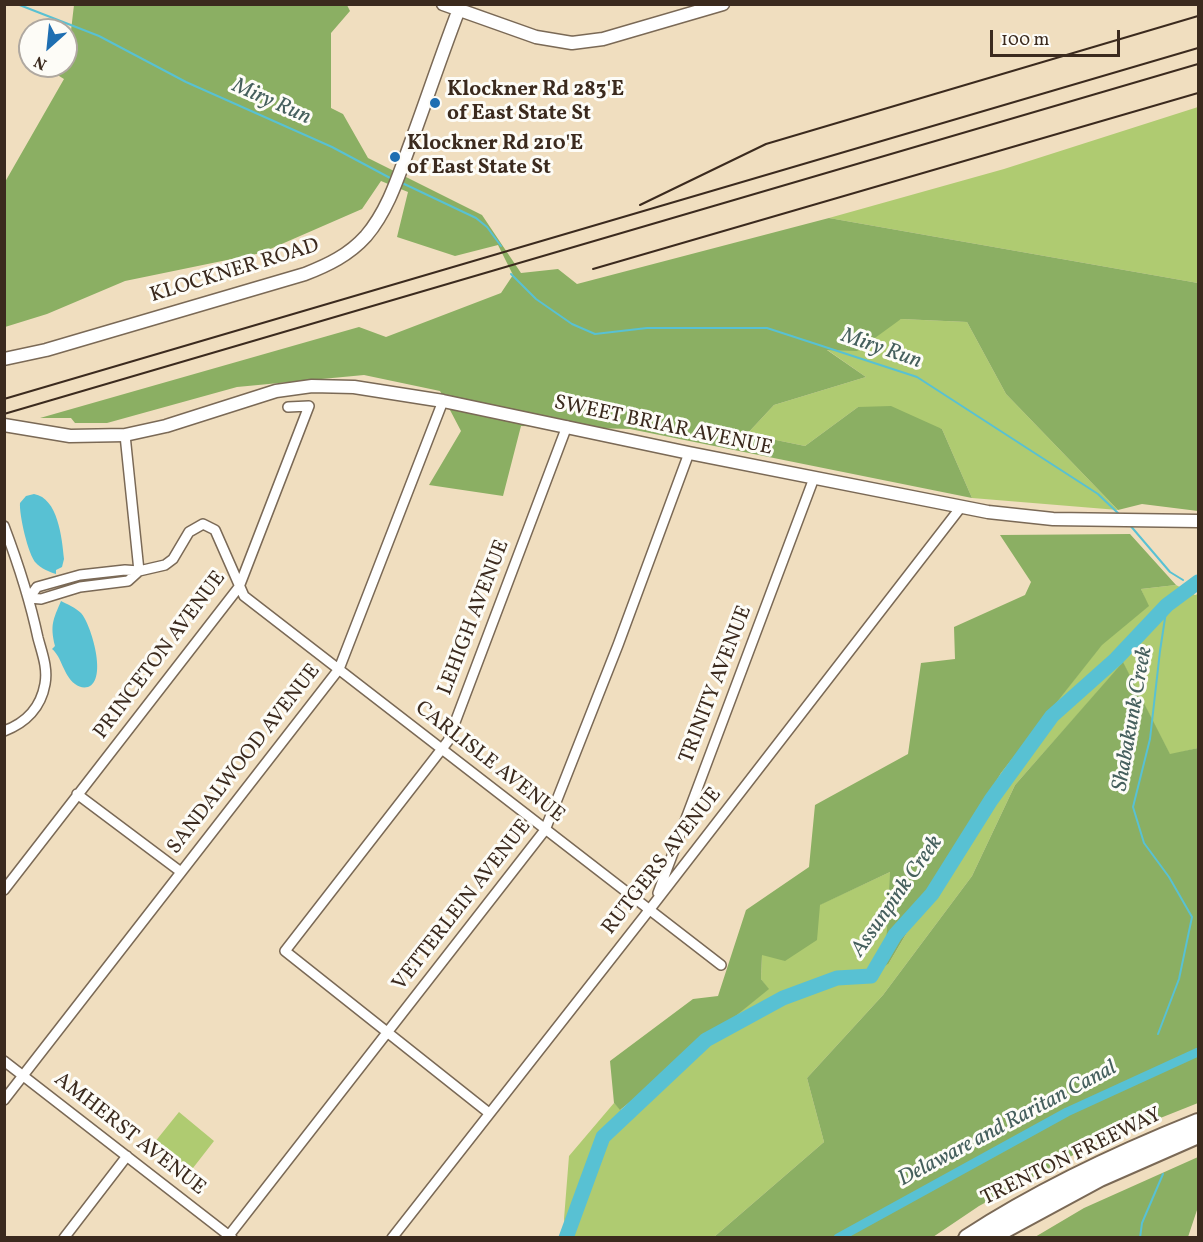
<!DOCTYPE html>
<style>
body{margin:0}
#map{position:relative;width:1203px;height:1242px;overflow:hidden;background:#f0debf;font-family:Vollkorn,serif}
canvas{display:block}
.frame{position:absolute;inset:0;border:6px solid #3b2a1e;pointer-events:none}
.north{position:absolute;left:18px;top:18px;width:60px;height:60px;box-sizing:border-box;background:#fdfcf7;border:2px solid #afa8a0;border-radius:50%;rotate:207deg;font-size:16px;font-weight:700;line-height:24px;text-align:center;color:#3b2a1e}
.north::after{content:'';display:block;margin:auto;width:21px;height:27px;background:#1f6fb2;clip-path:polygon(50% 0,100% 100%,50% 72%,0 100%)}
.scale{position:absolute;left:990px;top:30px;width:130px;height:27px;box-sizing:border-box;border:3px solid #3b2a1e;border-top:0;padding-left:8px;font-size:18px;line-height:21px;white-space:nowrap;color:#3b2a1e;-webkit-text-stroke:4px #fdfcf7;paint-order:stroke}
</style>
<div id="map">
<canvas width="1203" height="1242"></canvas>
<div class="frame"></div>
<div class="north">N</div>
<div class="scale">100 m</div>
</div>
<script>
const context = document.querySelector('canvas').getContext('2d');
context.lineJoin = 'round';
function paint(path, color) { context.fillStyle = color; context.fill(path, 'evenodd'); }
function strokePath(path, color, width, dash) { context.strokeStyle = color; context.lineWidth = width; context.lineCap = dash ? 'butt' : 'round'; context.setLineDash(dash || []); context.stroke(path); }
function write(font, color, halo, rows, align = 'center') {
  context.font = font + ' Vollkorn,serif'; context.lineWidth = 6; context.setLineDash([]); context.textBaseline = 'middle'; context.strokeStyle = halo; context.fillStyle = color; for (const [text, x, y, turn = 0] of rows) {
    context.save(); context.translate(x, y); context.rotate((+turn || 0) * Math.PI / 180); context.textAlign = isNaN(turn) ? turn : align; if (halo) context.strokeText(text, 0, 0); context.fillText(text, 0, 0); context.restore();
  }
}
paint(new Path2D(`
 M1198,107v176l-369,-65 175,-49z
 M901,319l66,3 39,72 112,116 -146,-12 -30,-69 -84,-22 -53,39 -58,-12 27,-29 92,-28 -40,-28z
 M1176,585l19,10 3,-1v154l-28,7 -47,-92 -108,122 -43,91 -89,119 -76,83 17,64 -110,95 -147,1 -3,-19 5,-63 45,-53 7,7 147,-121 -7,-10 1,-25 57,-49 71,-33 -1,91 112,-190 101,-129 46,-38 -7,-17z
 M179,1112l35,29 -28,36 -36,-29z`), '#afcb71');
paint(new Path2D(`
 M74,5h273l3,6 -19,22v75l12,6 25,44 114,57 39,58 37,-4 19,15 252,-66 369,65v228l-56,-7 -24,6 -112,-116 -39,-72 -66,-3 -44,32 -30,-1 39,27 -92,28 -27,29 58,12 53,-39 33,-1 51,23 30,69 -342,-69 -109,-3 -18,70 -74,-11 32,-54 -21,-40 -76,-16 -127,12 -130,36h-32l-4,-5h-31l319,-91 27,10 115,-44 12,-18 -15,-30 -43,11 -58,-19 11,-45 -27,-11 -19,28 -101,44 -136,28 -78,33 -42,13v-145l59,-103 -21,-13h23v-25l4,-2z
 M1130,534l46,51 -35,4 8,17 -47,39 -101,128 -112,190 -4,3 5,-94 -70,33 -3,35 -32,21 -23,-6 -1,24 8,10 -149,121 -6,-7 -4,-42 83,-62 25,-3 28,-86 63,-43 6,-62 93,-51 13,-91 34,-4 -1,-32 71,-32 6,-13 -31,-47z
 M1123,662l47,92 28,-6v355l-108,43 -111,60 -46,31h-219l110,-95 -17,-64 76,-83 89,-119 43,-91z
 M1198,1157v50l-10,30h-153l49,-29z`), '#8baf63');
paint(new Path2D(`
 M34,494c24,4 28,44 30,65l-2,8 -6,3v4c-6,-2 -16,-6 -20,-11 -8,-8 -17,-49 -16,-60l6,-7z
 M61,601c6,3 15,7 20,12 10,11 27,67 7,74 -5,1 -9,0 -13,-3 -12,-9 -13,-27 -23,-35l3,-3c-5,-21 -2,-26 6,-45z`), '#58c1d3');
strokePath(new Path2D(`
 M17,4l82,32 87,46 146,65 60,32
 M400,182l76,36 11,9 14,19
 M511,274l25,25 36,25 23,10 52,-6h120l150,49 181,117 23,22
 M1129,524l41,48 13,8
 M1158,1034l21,-55 13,-62 -23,-40 -25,-34 -11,-36 17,-68 10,-88 7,-46
 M1140,1238l2,-15 21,-49`), '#58c1d3', 2);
strokePath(new Path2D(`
 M838,1238l229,-126 131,-60`), '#58c1d3', 9);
strokePath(new Path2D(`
 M566,1238l37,-101 103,-97 77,-42 54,-20 34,-2 24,-41 37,-41 59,-94 61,-84 64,-57 51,-54 31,-23`), '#58c1d3', 15);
const street = new Path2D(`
 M125,435l14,136
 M4,526c14,37 26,74 34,112 4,15 10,30 7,46 -4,23 -19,39 -41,47
 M29,598l8,-11 43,-12 45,-5 14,1 26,-6 8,-6 16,-27 14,-8 12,6 29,66 477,369
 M29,598l12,1 39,-12 48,-6 11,-10
 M77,794l104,78
 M4,890l235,-303 70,-181 -21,1
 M658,893l156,-415
 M4,1061l228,177
 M4,1100l335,-431 104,-268
 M489,1113l-204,-162 163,-210 119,-315
 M64,1238l63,-82
 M227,1238l318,-408 73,-185 71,-192
 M392,1238l258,-329 311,-402`);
const secondary = new Path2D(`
 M443,4l93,33 36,6 31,-4 120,-35
 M4,359l42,-9 259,-76c23,-9 44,-19 61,-38 23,-27 33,-62 45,-94 17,-46 32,-92 50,-138
 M4,425l66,11 55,-1 41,-9 110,-35 36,-5 42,1 89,14 246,52 299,59 65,7 145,2`);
const highway = new Path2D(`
 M967,1238c72,-47 151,-84 231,-116
 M989,1238l111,-60 98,-43`);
strokePath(street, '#7a6956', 12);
strokePath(secondary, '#7a6956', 15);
strokePath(highway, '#7a6956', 20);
strokePath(street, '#fff', 9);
strokePath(secondary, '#fff', 12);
strokePath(highway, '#fff', 16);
strokePath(new Path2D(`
 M640,205l126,-61 432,-128
 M593,269l605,-176
 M4,399l1194,-351
 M4,414l1194,-350`), '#3b2a1e', 2);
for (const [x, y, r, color] of [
 [435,103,6,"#1f6fb2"],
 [395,157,6,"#1f6fb2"]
]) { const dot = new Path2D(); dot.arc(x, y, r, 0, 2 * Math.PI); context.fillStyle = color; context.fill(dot); strokePath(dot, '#fdfcf7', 2); }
write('bold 21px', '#3b2a1e', '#fdfcf7', [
 ["Klockner Rd 283'E",447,91],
 ["of East State St",447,115],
 ["Klockner Rd 210'E",407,145],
 ["of East State St",407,169]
], 'left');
write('21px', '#3b2a1e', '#fdfcf7', [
 ["KLOCKNER ROAD",235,272,-17],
 ["SWEET BRIAR AVENUE",663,427,12],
 ["LEHIGH AVENUE",475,618,-69],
 ["PRINCETON AVENUE",161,656,-53],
 ["TRINITY AVENUE",717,685,-69],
 ["SANDALWOOD AVENUE",245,760,-52],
 ["CARLISLE AVENUE",489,763,38],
 ["RUTGERS AVENUE",663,862,-52],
 ["VETTERLEIN AVENUE",463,906,-52],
 ["AMHERST AVENUE",129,1135,38],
 ["TRENTON FREEWAY",1072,1158,-26]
]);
write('italic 22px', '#455f5d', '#fdfcf7', [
 ["Miry Run",271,103,24],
 ["Miry Run",881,350,19],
 ["Shabakunk Creek",1134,719,-80],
 ["Assunpink Creek",898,897,-55],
 ["Delaware and Raritan Canal",1008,1125,-28]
]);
</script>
